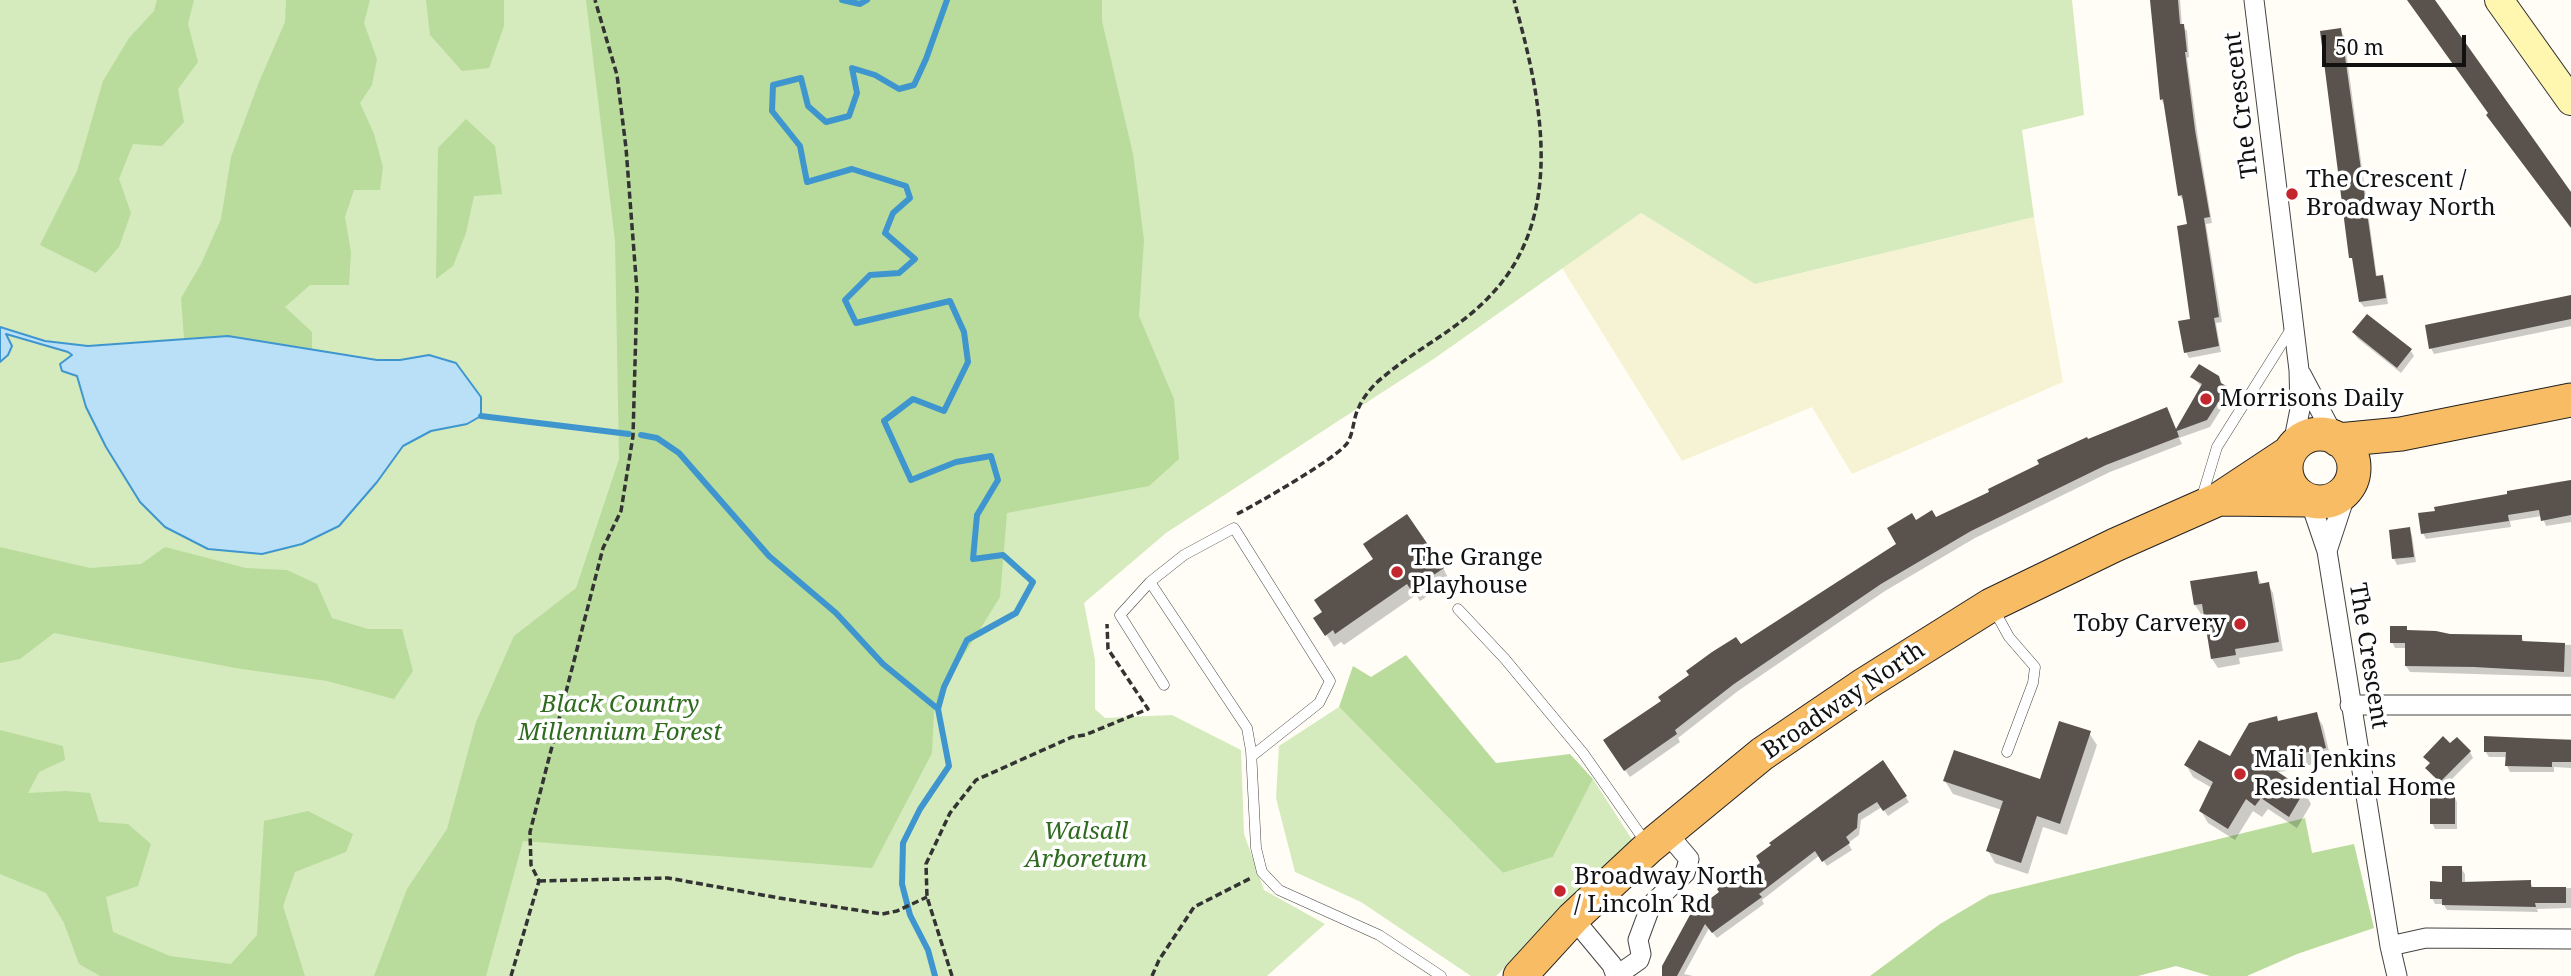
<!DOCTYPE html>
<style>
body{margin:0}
#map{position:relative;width:2571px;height:976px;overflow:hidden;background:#fffdf5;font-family:"Noto Serif",serif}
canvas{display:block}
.scale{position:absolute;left:2322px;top:35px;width:144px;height:32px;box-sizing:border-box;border:4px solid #111;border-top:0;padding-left:9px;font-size:21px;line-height:24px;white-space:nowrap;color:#111;-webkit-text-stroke:5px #fff;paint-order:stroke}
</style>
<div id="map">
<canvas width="2571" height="976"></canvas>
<div class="scale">50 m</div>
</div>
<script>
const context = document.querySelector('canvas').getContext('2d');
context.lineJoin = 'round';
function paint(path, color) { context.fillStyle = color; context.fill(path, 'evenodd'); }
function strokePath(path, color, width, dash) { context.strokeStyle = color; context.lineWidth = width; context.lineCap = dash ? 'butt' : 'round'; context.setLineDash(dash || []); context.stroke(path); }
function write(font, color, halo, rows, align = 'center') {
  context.font = font + ' "Noto Serif",serif'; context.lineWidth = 7; context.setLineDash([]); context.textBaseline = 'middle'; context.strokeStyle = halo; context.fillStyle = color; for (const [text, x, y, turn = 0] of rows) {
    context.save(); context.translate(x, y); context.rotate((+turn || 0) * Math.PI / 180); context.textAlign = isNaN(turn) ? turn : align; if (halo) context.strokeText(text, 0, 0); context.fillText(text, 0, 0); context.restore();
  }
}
paint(new Path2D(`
 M1641,213l114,71 279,-67 29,165 -211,92 -40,-67 -130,54 -120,-193z`), '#f6f3d4');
paint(new Path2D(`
 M0,0h2072l12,115 -62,15 12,87 -279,67 -114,-71 -206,145 -269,175 -82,70 11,57v49l10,9 67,-3 69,35 3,84 20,56 61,34 -58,52h-1267z
 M1339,707l164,166 50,-16 40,-78 40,62 -137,135h-25l-110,-74 -66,-30 -19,-74 3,-52z`), '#d5ebbd');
paint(new Path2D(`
 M157,0h37l-6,24 10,38 -20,27 6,33 -22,24 -29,-2 -14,35 12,34 -12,34 -23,26 -56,-28 37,-74 26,-90 26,-43 25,-27z
 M286,0h84l-6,23 13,36 -5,26 -12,18 14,31 9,33 -3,23h-26l-9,27 6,35 -2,33h-39l-25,22 27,25v18l-84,-14 -44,3 -3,-41 20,-34 20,-45 10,-62 28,-75 26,-60z
 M426,0h78v26l-15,42 -27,3 -32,-36z
 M586,0h516v21l31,133 11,86 -5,76 35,83 5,60 -30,27 -142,27 -7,84 -56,90 -10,24 -2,42 -60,115 -349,-27 -37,135h-112l33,-87 40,-60 29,-107 38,-86 62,-48 43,-129 -4,-218z
 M466,119l29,27 7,48 -28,2 -8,37 -13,33 -17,13 2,-131z
 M0,547l90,21 51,-4 24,-17 81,21 41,2 30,14 15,34 36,11h34l11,42 -19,28 -67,-18 -92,-13 -181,-35 -34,26 -20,4z
 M1406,655l90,108 74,-9 23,25 -40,78 -50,16 -164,-166 14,-41 18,11z
 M0,730l63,16 2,14 -26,12 -11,21 38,-2 24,2 9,29 29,2 23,20 -13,42 -32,11 7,35 57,24 61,8 26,-29 7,-114 44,-10 45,23 -7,18 -51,20 -12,34 22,70h-205l-21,-12 -15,-41 -18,-30 -46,-19z
 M2305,818l7,35 42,-9 20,84 -77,26 -50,22h-37l-34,-10 -38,10h-268l70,-52 49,-29z`), '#b9dc9c');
const water = new Path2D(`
 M0,327l45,14 43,5 140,-10 149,24h23l29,-5 27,8 25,34v19l-14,8 -36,7 -28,15 -26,36 -38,44 -37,18 -40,10 -54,-5 -43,-22 -25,-25 -34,-55 -20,-40 -9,-31 -15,-5 -2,-7 12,-9 -4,-3 -62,-18 6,12 -4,9 -8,7z`);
paint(water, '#b9e0f7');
strokePath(water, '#3f96cf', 2);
paint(new Path2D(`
 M2152,0h28l2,26 5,5 2,26 -2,1 11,80 14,85 -6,1 16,98 -6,1 5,29 -32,6 -3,-6 6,-32 -3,-94 -5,-25 -5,-6 -14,-89 -4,-7z
 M2340,30l4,6 33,242 5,-1 3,6 3,21 -24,3 -4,-5z
 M2571,297v29l-137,28 -3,-6z
 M2367,316l44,35 3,5 -13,17 -44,-35 -3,-5z
 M2192,377l30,9 8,9 -20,32 -31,11 3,6 -72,28 -135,66 -90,53 -147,100 -60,47 2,4 -50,35 -21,-29 132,-102 158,-102 16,-22 21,-3 152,-78 89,-9 25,-45z
 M2571,480v42l-25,4 -4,-10 -32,5 1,6 -85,12 -3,-6 127,-47v-3z
 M2409,529l3,6 4,27 -19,3 -3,-6z
 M1443,568l7,13 -30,20 -4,-6 -72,50 -3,-3 -7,5 -18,-29z
 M2256,573l6,12 6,-1 5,9 10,58 -44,7 1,6 -22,4 -6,-9 -7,-46 -4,1 -6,-9z
 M2406,628l2,4 41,4 72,1 4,6 46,2v32l-161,-5 -4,-6v-18h-11l-3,-6z
 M2316,714l7,12 8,34 -55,13 28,18 7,13 -14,24 -29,-19 -6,8 -9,-6 -18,29 -27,-17 -7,-12 11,-23 -19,-11 -7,-12 45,-7 47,-36z
 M2089,733l8,12 -30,90 -24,-8 -15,47 -33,-11 -7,-12 14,-41 -49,-16 -8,-13h96z
 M2485,738l86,1v29l-17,-1v5h-44l-3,-6v-9h-18l-4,-6z
 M2450,746l20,6 3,6 -29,29 -13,-13 -3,-5 3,-4 -5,-8z
 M1883,762l26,40 -21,14 -6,-9 -21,13 -2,15 -11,8 4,7 -25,16 -7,-11 -58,45 2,4 -47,34 -8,-10 -25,46 9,2h-30l69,-91 30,-21z
 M2454,796l3,6v27h-22l-3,-6z
 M2461,868l4,6v10l65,-2 4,7 37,-1v20l-34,1 1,3 -91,-2 -4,-6h-8l-3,-6 11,-15z`), '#0003');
strokePath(new Path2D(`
 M842,0l18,4 7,-4
 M481,416l148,18
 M641,435l16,3 22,15 90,103 67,57 47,51 55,45
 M935,976l-7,-26 -18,-35 -8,-31 1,-41 17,-34 29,-43 -11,-57 6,-22 23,-47 49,-27 17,-31 -30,-27 -30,4 4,-44 21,-35 -7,-24 -35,6 -45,18 -27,-59 29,-22 31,12 24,-49 -4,-30 -14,-31 -94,22 -11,-23 25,-25 29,-2 16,-14 -30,-26 8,-20 17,-15 -4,-12 -54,-17 -45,13 -7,-36 -28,-35 1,-26 28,-7 7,28 18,16 23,-6 8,-23 -5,-25 23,7 24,14 15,-4 12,-26 21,-59`), '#3f96cf', 6);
paint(new Path2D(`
 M2150,0h28l2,24h4l3,28h-2l10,78 15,87 -6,1 15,99 -5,1 5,28 -35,7 -6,-32 12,-2 -13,-93 10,-2 -5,-29 -4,1 -15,-97 -3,1z
 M2407,0h28l32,45 104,147v36l-85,-113 2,-2z
 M2341,28l35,248 7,-1 3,23 -27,4 -7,-44h-3l-29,-227z
 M2571,295v24l-142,30 -4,-24z
 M2367,314l45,35 -15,19 -45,-36z
 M2199,364l20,12 2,7 7,4 -21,33 -30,11 2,6 -73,28 -135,66 -90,53 -147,100 -59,46 2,4 -53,37 -21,-31 58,-39 -3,-4 31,-22 -3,-4 26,-19 24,-15 5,7 155,-100 -9,-16 25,-15 4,7 16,-10 4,7 53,-25 -1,-3 51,-25 -2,-4 50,-23 1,2 79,-32 9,22 26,-45 -12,-7z
 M2571,480v35l-30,6 -2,-11 -31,5 1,6 -88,13 -3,-21 17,-2 -1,-4 73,-13v-3z
 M1407,514l37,54 -33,22 -4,-6 -72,50 -2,-4 -8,6 -12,-18 9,-6 -8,-12 59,-41 -10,-15z
 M2410,527l4,30 -22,2 -3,-29z
 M2257,571l2,13 10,-2 10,60 -44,7 1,6 -25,4 -9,-55 -8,1 -4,-24z
 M2390,626h17v4l29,1 14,3 72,1v6l43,2 -1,29 -90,-5 -69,-1v-23h-15z
 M2317,712l9,36 -63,14 42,28 -16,27 -28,-19 -6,8 -9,-7 -18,30 -29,-18 14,-29 -29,-17 15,-25 31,16 19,-33 28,-7 1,5z
 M2059,721l32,10 -31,93 -23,-8 -16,47 -35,-12 17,-50 -60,-20 11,-31 86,29z
 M2443,736l7,7 7,-6 14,14 -31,31 -15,-14 5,-5 -7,-6z
 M2484,736l87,4v22h-19v5l-47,-1 1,-14h-22z
 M1883,760l24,36 -24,15 -6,-9 -19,12 -1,14 -11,9 4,6 -28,19 -7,-11 -56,43 3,3 -50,36 -7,-9 -28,52h-15v-10l29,-53 28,-21 -2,-3 12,-10 3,4 28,-20 -4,-7 15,-11 -2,-2z
 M2430,794h25v30h-25z
 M2442,866h20v16l69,-2v7h35v16h-31l1,4 -94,-2v-6h-12v-18l12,1z`), '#5a524d');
const service = new Path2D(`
 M2201,500l16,-53 74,-118
 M1234,528l96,153 -11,22 -67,53 -5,-28 -97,-146 34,-27z
 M1150,582l-30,33 44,70
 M1993,608l16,29 26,30 -2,16 -26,69
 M1458,609l47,50 78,94 64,91
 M1251,750l5,98 6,24 17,18 100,45 62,41`);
const minor = new Path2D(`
 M2254,0l45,370 1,39 -8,40
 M2301,374l34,64
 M2310,501l17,50 63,395 7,30
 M2327,551l20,-61
 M2350,705h221
 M1573,918l39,47 4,11
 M2390,946l36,-8 145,1
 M1616,976l23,-16 2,-6 -3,-14 13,-35 34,-32 4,-14 -22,-26`);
const secondary = new Path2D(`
 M2499,0l72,101`);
const trunk = new Path2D(`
 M2286 468a34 34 0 1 1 68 0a34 34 0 1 1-68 0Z
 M2338,440l63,-6 170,-34
 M2219,499l88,1
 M1520,976l53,-58 76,-71 113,-93 103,-70 126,-79 124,-60 104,-46 71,-47`);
strokePath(service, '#444', 11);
strokePath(minor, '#444', 21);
strokePath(secondary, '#333', 30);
strokePath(trunk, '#222', 35);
strokePath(new Path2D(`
 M1237,514c18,-9 104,-58 111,-72 6,-11 5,-24 11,-35 4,-10 15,-23 23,-29 34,-29 75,-48 106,-80 80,-81 53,-201 26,-298
 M539,881l129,-3 111,20 103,16 15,-3 30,-14
 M511,976l28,-95 -8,-16 -1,-33 73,-284 18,-37 12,-75 4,-145 -11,-143 -9,-73 -22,-75
 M952,976l-25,-79 -1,-33 24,-51 26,-33 96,-43 13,-2 63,-26 -40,-60 -1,-25
 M1152,976l7,-16 35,-53 57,-29`), '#333', 3.5, [7, 3.5]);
strokePath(service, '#fff', 10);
strokePath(minor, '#fff', 19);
strokePath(secondary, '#fff6b0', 28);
strokePath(trunk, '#f7bc64', 33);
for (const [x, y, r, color] of [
 [2292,194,7,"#c4262e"],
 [2206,399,7,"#c4262e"],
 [1397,572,7,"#c4262e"],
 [2240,624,7,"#c4262e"],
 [2240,774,7,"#c4262e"],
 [1560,891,7,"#c4262e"]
]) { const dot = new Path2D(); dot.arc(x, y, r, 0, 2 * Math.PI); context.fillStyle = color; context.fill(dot); strokePath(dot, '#fff', 2.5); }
write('24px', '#111', '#fff', [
 ["The Crescent",2242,105,-97],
 ["The Crescent",2368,656,81],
 ["Broadway North",1844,701,-34]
]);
write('24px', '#111', '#fff', [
 ["The Crescent /",2306,180],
 ["Broadway North",2306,208],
 ["Morrisons Daily",2220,399],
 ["The Grange",1411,558],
 ["Playhouse",1411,586],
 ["Toby Carvery",2226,624,"right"],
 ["Mali Jenkins",2254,760],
 ["Residential Home",2254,788],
 ["Broadway North",1574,877],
 ["/ Lincoln Rd",1574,905]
], 'left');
write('italic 24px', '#2f6b1f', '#fff', [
 ["Black Country",620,705],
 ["Millennium Forest",620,733],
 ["Walsall",1086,832],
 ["Arboretum",1086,860]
]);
</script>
